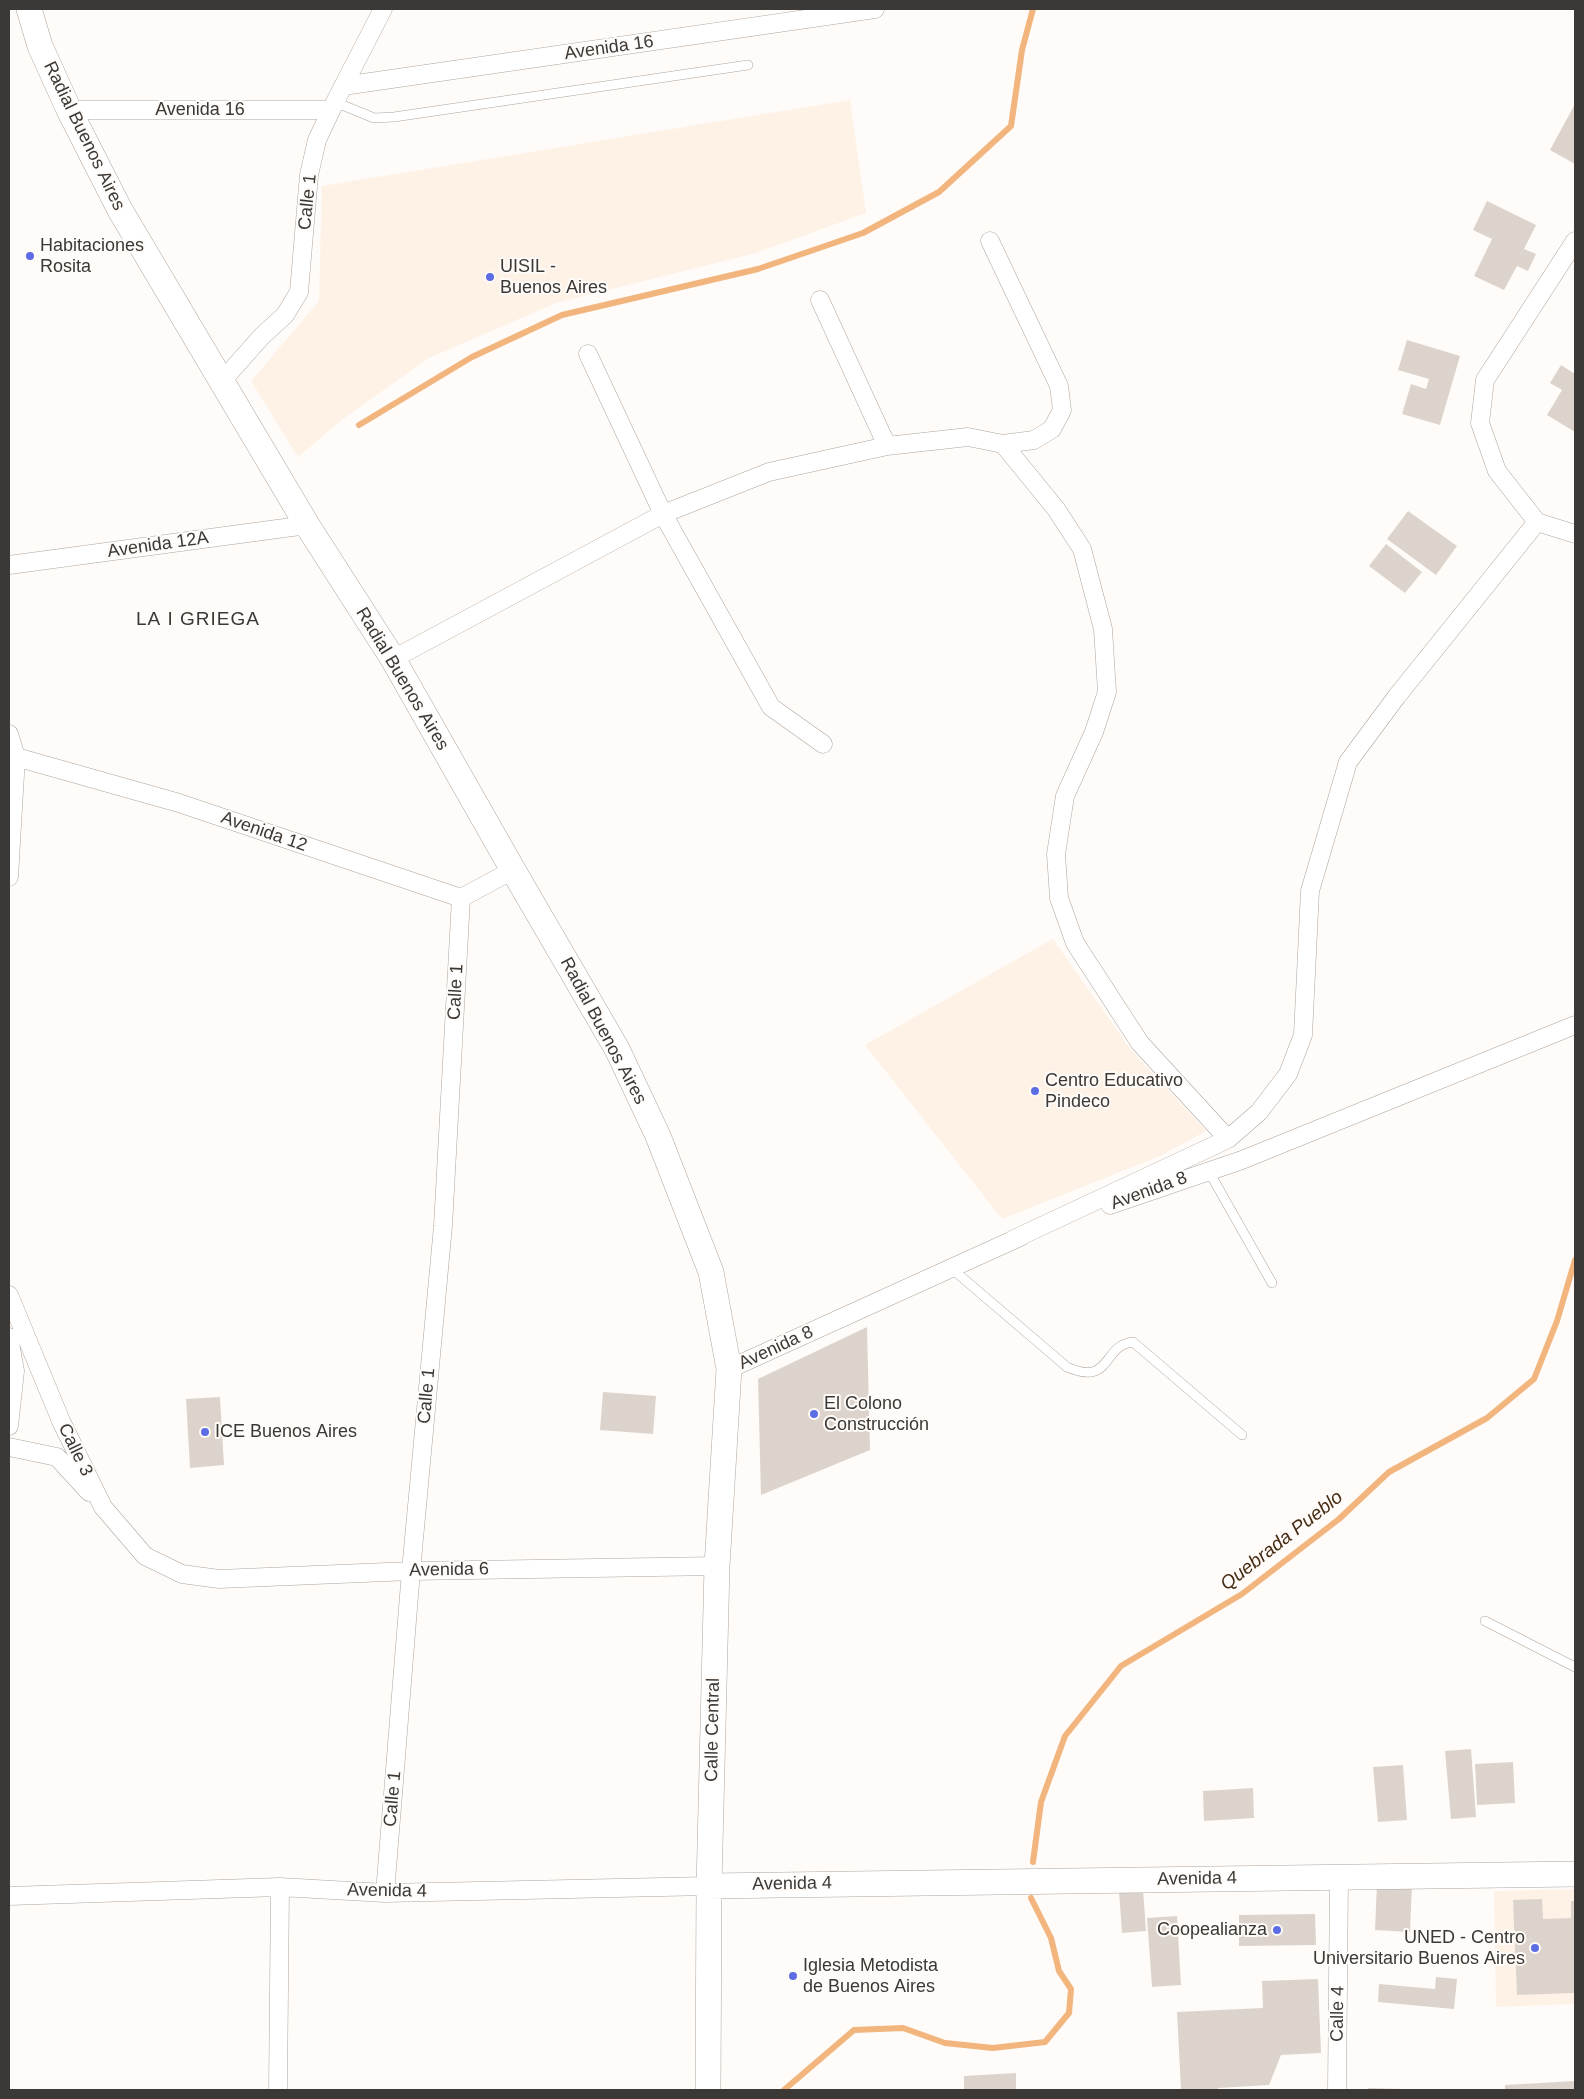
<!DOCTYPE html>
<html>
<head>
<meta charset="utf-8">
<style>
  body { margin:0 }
  #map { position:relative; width:1584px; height:2099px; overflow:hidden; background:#fefbf8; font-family:Helvetica,sans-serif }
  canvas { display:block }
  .frame { position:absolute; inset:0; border:10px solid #3b3835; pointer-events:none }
</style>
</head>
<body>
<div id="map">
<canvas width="1584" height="2099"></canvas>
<div class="frame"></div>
</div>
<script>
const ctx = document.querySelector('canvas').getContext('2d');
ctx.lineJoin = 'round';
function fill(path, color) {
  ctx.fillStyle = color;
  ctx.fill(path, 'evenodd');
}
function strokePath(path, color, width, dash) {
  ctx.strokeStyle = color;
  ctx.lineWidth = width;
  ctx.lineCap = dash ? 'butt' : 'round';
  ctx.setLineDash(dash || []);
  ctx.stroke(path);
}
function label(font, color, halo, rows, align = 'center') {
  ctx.font = font + ' Helvetica,sans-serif';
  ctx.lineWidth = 4;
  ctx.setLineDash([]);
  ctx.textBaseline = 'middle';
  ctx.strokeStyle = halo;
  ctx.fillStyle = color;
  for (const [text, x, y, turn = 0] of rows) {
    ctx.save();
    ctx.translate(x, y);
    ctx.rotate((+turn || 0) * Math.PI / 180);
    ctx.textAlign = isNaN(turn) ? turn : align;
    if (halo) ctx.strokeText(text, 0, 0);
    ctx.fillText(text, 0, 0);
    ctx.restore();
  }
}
const built = new Path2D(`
  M850 100 866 213 756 253 556 303 429 358 343 419 298 457 251 381 319 301 322 186Z
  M1053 939 1131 1050 1206 1131 1160 1156 1002 1219 865 1045Z
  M1575 1889V2004L1496 2007 1494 1891Z`);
const stream = new Path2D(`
  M359 425 472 357 562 315 758 269 863 233 939 192 1011 126 1022 50 1033 9
  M1033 1862 1041 1802 1065 1736 1121 1666 1242 1594 1339 1519 1389 1472 1487 1418 1534 1379 1557 1321 1575 1260
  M784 2090 854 2030 903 2028 945 2043 993 2048 1045 2042 1069 2013 1071 1989 1059 1971 1051 1938 1031 1898`);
const building = new Path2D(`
  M1575 104V164L1550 150Z
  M1487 201 1536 225 1524 249 1536 254 1528 271 1517 266 1504 290 1474 276 1492 239 1473 230Z
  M1407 340 1460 356 1440 425 1402 414 1411 384 1426 389 1429 379 1398 370Z
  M1561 365 1575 374V432L1547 415 1562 390 1550 383Z
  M1408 511 1457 546 1436 575 1387 539Z
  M1386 544 1422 572 1405 593 1369 566Z
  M867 1327 870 1450 761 1495 758 1379Z
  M603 1392 656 1396 653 1434 600 1430Z
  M220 1397 224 1465 190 1468 186 1399Z
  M1471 1749 1476 1817 1451 1819 1445 1751Z
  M1513 1762 1515 1803 1477 1805 1475 1764Z
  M1403 1765 1407 1820 1378 1822 1373 1767Z
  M1253 1788 1254 1818 1204 1821 1203 1791Z
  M1377 1883 1412 1884 1410 1932 1375 1930Z
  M1143 1889 1146 1931 1122 1933 1119 1891Z
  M1542 1899 1543 1919 1571 1918V1901H1575V1993L1517 1995 1513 1900Z
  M1315 1914 1316 1945 1239 1946V1915Z
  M1177 1916 1181 1985 1152 1987 1147 1918Z
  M1436 1977 1457 1979 1454 2009 1378 2002 1379 1984 1435 1989Z
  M1318 1979 1321 2053 1281 2055 1269 2085 1218 2088V2090H1181L1177 2012 1263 2008 1262 1981Z
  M1016 2073V2090H964V2076Z
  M1575 2081V2090H1505V2085Z
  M1368 2088 1403 2089V2090H1369Z`);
const lane = new Path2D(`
  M335 102 374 118 394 117 748 65
  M1208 1170 1272 1283
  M951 1268 1067 1367C1112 1387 1102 1345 1133 1342L1242 1435
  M1485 1621 1575 1667`);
const street = new Path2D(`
  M343 86 875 9
  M69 110H331
  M1575 241 1485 380 1480 423 1497 471 1537 522 1575 534
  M820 300 887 446
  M588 354 663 514 771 707 823 744
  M222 381 262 336 285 315 299 292 309 175 317 140 335 102 383 9
  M1003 444 1056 509 1082 549 1103 629 1107 692 1094 732 1065 796 1056 854 1059 898 1075 943 1140 1043 1228 1139
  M9 565 307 525
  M393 659 663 514 769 472 887 446 968 437 1003 444 1034 440 1052 429 1062 410 1059 386 990 241
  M9 734 16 757 9 877
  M9 758 16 757 179 803 461 898 513 870
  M1110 1205 1242 1160 1575 1025
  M1012 1240 1228 1139 1259 1112 1288 1074 1303 1035 1310 891 1348 762 1397 696 1537 522
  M9 1295 61 1421 103 1507 145 1556 182 1574 219 1579 411 1571 717 1566
  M9 1337 15 1371 9 1426
  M729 1369 1022 1236
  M9 1447 57 1457 89 1492
  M385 1893 411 1571 443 1226 461 898
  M9 1896 280 1887 385 1893 709 1886
  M278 2090 280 1887
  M1337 2090 1339 1877`);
const secondary = new Path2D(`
  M29 9 40 46 69 110 120 210 307 525 393 659 513 870 617 1049 658 1136 711 1272 729 1369 717 1566 709 1886 708 2090
  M709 1886 1575 1874`);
const markers = [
  [30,256,5,"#5c6de4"],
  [490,277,5,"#5c6de4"],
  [1035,1091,5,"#5c6de4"],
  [814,1414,5,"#5c6de4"],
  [205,1432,5,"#5c6de4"],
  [1277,1930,5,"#5c6de4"],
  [1535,1948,5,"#5c6de4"],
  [793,1976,5,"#5c6de4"]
];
const streetNames = [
  ["Avenida 16",609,48,-8],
  ["Avenida 16",200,110],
  ["Radial Buenos Aires",84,136,64],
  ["Calle 1",308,202,-84],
  ["Avenida 12A",158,545,-8],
  ["Radial Buenos Aires",402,679,59],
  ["Avenida 12",264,832,19],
  ["Calle 1",456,992,-87],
  ["Radial Buenos Aires",603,1031,62],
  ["Avenida 8",1149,1191,-20],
  ["Avenida 8",776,1348,-25],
  ["Calle 1",427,1396,-85],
  ["Calle 3",75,1450,64],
  ["Avenida 6",449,1570,-1],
  ["Calle Central",713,1730,-89],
  ["Calle 1",393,1799,-85],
  ["Avenida 4",1197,1879,-1],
  ["Avenida 4",792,1884,-1],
  ["Avenida 4",387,1891,1],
  ["Calle 4",1338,2014,-89]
];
const poiNames = [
  ["Habitaciones",40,246],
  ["Rosita",40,267],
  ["UISIL -",500,267],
  ["Buenos Aires",500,288],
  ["Centro Educativo",1045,1081],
  ["Pindeco",1045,1102],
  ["El Colono",824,1404],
  ["Construcción",824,1425],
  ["ICE Buenos Aires",215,1432],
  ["Coopealianza",1267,1930,"right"],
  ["UNED - Centro",1525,1938,"right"],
  ["Universitario Buenos Aires",1525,1959,"right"],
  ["Iglesia Metodista",803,1966],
  ["de Buenos Aires",803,1987]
];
const neighbourhoodNames = [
  ["LA I GRIEGA",198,620]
];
const waterNames = [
  ["Quebrada Pueblo",1282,1541,-38]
];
fill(built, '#fef2e7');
strokePath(stream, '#f2b57d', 6);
fill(building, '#dcd4cc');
strokePath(lane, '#ada59e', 10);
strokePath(street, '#ada59e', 19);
strokePath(secondary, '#ada59e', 26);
strokePath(lane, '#fff', 9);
strokePath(street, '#fff', 18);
strokePath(secondary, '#fff', 25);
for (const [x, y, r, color] of markers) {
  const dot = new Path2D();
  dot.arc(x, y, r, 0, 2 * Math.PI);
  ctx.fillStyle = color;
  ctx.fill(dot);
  strokePath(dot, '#fefbf8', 2);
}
label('18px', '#3b3835', '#fefbf8', streetNames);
label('18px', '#3b3835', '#fefbf8', poiNames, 'left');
ctx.letterSpacing = '1px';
label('19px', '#3b3835', '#fefbf8', neighbourhoodNames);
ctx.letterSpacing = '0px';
label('italic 19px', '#452c13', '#fefbf8', waterNames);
</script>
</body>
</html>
